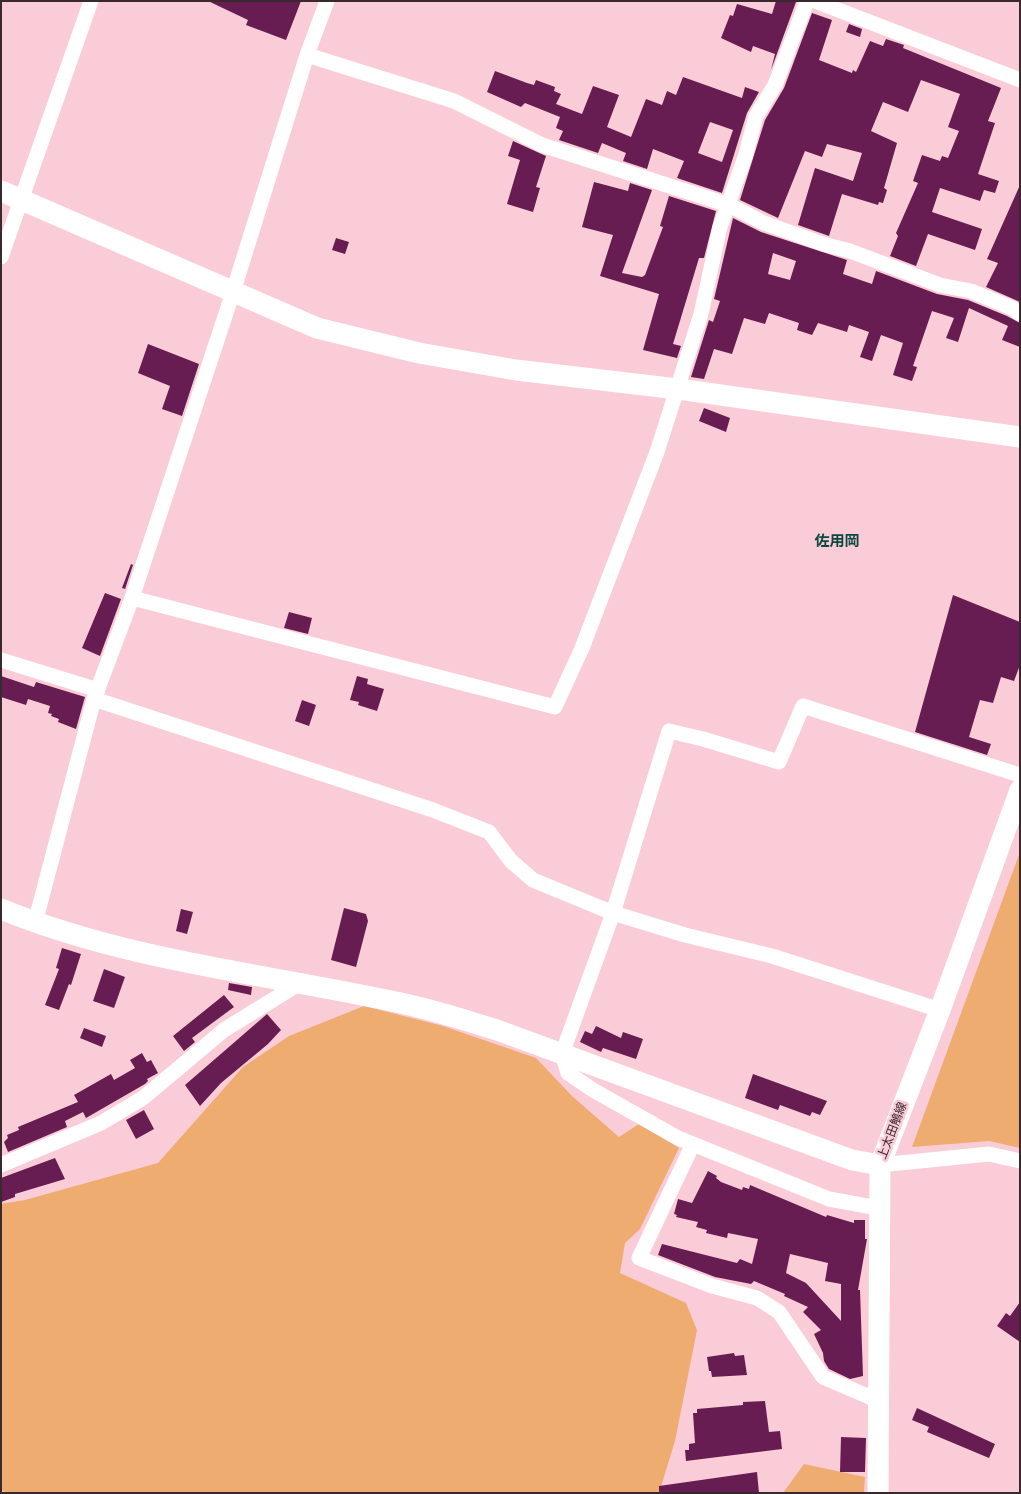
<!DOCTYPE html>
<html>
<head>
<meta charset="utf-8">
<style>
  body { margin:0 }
  #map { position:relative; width:1021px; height:1494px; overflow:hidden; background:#f9ccd7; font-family:Poppins,sans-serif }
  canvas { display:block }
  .frame { position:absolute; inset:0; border:2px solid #39282c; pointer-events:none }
</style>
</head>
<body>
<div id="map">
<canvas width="1021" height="1494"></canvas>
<div class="frame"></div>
</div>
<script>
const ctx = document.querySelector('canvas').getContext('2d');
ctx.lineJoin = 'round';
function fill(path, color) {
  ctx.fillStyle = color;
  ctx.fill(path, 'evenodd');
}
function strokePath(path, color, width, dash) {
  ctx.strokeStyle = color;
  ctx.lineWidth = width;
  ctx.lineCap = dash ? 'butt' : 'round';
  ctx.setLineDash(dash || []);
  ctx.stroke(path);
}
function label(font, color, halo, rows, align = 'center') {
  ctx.font = font + ' Poppins,"Noto Sans JP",sans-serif';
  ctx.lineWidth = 5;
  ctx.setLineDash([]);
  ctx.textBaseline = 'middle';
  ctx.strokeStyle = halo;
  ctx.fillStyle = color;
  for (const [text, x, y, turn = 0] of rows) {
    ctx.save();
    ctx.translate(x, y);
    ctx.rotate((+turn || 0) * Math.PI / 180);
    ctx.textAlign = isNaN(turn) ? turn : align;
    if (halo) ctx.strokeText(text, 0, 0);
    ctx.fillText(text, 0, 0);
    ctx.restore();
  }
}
const green = new Path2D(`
  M1020 852V1148L989 1141 912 1147Z
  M364 1006 443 1026 536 1058 572 1096 619 1137 639 1124 679 1148 640 1229 625 1243 620 1273 686 1303 697 1330 675 1441 659 1493H6L1 1490V1204L25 1200 158 1163 243 1067 289 1036Z
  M804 1464 865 1477 864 1493H783Z`);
const building = new Path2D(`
  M208 1H301L286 40 246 25 248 20Z
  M776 1 796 2 771 70 775 54 753 46 751 52 721 38 730 15 733 16 737 4 772 14Z
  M812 13 832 20 819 60 852 73 853 70 856 72 870 41 883 46 886 39 904 45 903 48 1001 88 988 121 995 123 978 174 999 181 995 193 984 190 980 201 940 188 932 212 982 229 975 250 928 234 916 266 890 256 898 236 896 233 918 183 913 181 922 155 940 161 942 156 948 158 959 131 948 127 960 94 921 80 908 112 883 102 871 131 897 143 884 188 887 190 883 203 879 202 878 205 842 194 829 236 798 225 815 168 853 181 862 153 827 144 822 157 805 151 778 218 740 200 765 120 784 88Z
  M849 24 862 29 860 37 846 32Z
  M495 71 527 83 534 85 536 80 555 87 554 91 561 94 556 104 582 114 593 86 619 95 607 127 631 137 646 99 662 105 667 91 676 95 683 77 742 98 745 87 759 92 747 113 722 193 677 178 684 161 653 149 647 169 623 161 626 153 602 143 598 153 559 140 563 131 556 128 560 117 525 103 521 107 487 92ZM710 122 733 130 722 162 698 153Z
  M513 141 546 156 536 187 540 188 533 212 507 204 520 160 508 156Z
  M594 182 628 191 630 183 652 190 622 273 642 277 645 275 663 227 660 226 669 196 716 211 704 258H699L673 344 681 346 677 358 643 350 659 294 600 276 613 235 582 227Z
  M1020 185V302L986 287 998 263 987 259Z
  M733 218 761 232 847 260 843 274 872 284 876 271 937 294 968 300 1007 316 1020 323V347L1002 340 1008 326 969 308 958 342 946 338 954 318 932 311 913 366 917 367 912 381 893 375 903 343 881 335 872 361 860 357 869 332 849 325 847 332 818 323 812 335 797 330 799 323 769 313 765 324 744 318 732 354 714 349 704 379 691 377 709 320 713 322 720 301 714 299ZM773 253 796 261 790 280 768 274Z
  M336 238 349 242 345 254 332 250Z
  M148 344 199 364 182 416 162 409 170 386 138 373Z
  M704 408 730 418 726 432 699 421Z
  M131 564 133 565 125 589 122 588Z
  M105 593 121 599 100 656 82 648Z
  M953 595 1020 622V665L1014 681 1001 677 993 703 980 700 969 737 991 744 987 755 915 732Z
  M289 612 312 618 308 634 284 628Z
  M1 676 34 687 36 682 85 697 76 729 58 722 59 719 51 716 52 714 48 713 50 706 28 699 26 705 1 697Z
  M357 676 368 679 367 684 384 689 377 711 358 705 359 702 350 700Z
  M302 700 316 705 309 726 295 721Z
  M344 908 366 914 368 921 356 967 331 960Z
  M181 909 193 912 187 934 176 931Z
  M62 948 81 954 71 985 69 984 59 1010 45 1005 59 969 56 968Z
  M104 969 125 977 114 1008 93 1001Z
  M229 983 252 987 251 995 228 990Z
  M224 995 234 1007 192 1038 195 1042 184 1051 173 1036Z
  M267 1014 281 1030 268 1044 221 1083 200 1106 185 1085Z
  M596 1026 621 1038 623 1032 643 1039 636 1059 603 1048 601 1052 580 1042 585 1031 592 1034Z
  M84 1028 106 1036 102 1047 80 1038Z
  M142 1053 147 1062 151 1060 158 1073 147 1079 148 1081 145 1084 86 1118 83 1112 65 1121 67 1127 8 1152 4 1142 8 1138 7 1135 19 1130 18 1127 78 1102 74 1095 111 1074 114 1080 135 1068 130 1060Z
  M753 1074 827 1101 820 1115 812 1112 810 1116 780 1105 778 1110 745 1098Z
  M144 1110 154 1129 136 1139 126 1120Z
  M55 1158 65 1179 15 1194V1197L1 1202V1178Z
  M708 1171 717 1176 716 1178 721 1182 742 1190 743 1187 749 1189 750 1185 826 1217 827 1215 854 1223V1220H865V1239H867L858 1290H860L863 1376 850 1379 829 1369 824 1361 823 1353 814 1334 821 1330 803 1312 808 1307 784 1296 785 1294 754 1281 751 1284 715 1277 658 1255 662 1244 737 1263 740 1259 752 1264 758 1239 728 1233 727 1238 706 1233 707 1230 696 1227 698 1222 676 1217 677 1215 674 1214 678 1199 692 1203ZM790 1254 828 1263 825 1281 841 1284V1321L806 1283 786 1273Z
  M1020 1302V1342L997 1326 1006 1313 1010 1316Z
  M734 1353 735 1356 744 1355 747 1375 712 1377 711 1371H709L707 1357Z
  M765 1401 769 1432 780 1431 782 1449 686 1461 685 1450H689V1444L695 1443 693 1413H697V1409L743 1405V1402Z
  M917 1408 995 1444 989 1458 927 1432 929 1427 912 1420Z
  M841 1437 866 1438 865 1472H840Z
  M757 1472 759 1493H659V1486Z`);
const street = new Path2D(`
  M815 1 1020 80
  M307 55 454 101 542 145 729 205 764 223 823 244 850 251 940 285 971 291 1012 308 1020 314
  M1 257 91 1
  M132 598 555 707 582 648 657 452 701 314 720 227 745 157 756 116 775 85 807 1
  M1 660 98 690
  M94 699 433 810 489 832 511 861 533 880 613 913 685 935 772 956 940 1010
  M35 923 94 699 132 598 233 292 307 55 327 1
  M693 1144 639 1258 712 1286 757 1298 779 1312 823 1377 879 1401
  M1 1165 101 1123 143 1098 224 1030 300 983
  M880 1165 989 1154 1020 1161
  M878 1208 829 1199 678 1138 593 1090 568 1073 562 1054 613 913 669 731 703 739 779 762 803 706 1020 775`);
const secondary = new Path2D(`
  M1 191 317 328 419 353 516 370 678 389 1020 437
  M1 909C126 960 260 973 391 1001 427 1008 462 1019 497 1030L852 1160 880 1165
  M878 1493 880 1165 940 1010 1020 790`);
const streetNames = [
  ["上太田鵤線",893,1131,-69]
];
const quarterNames = [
  ["佐用岡",837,542]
];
fill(green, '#efac70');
fill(building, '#681d52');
strokePath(street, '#fff', 15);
strokePath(secondary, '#fff', 21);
label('12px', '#39282c', '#f9ccd7', streetNames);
label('bold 15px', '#0b4840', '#f9ccd7', quarterNames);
</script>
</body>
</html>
